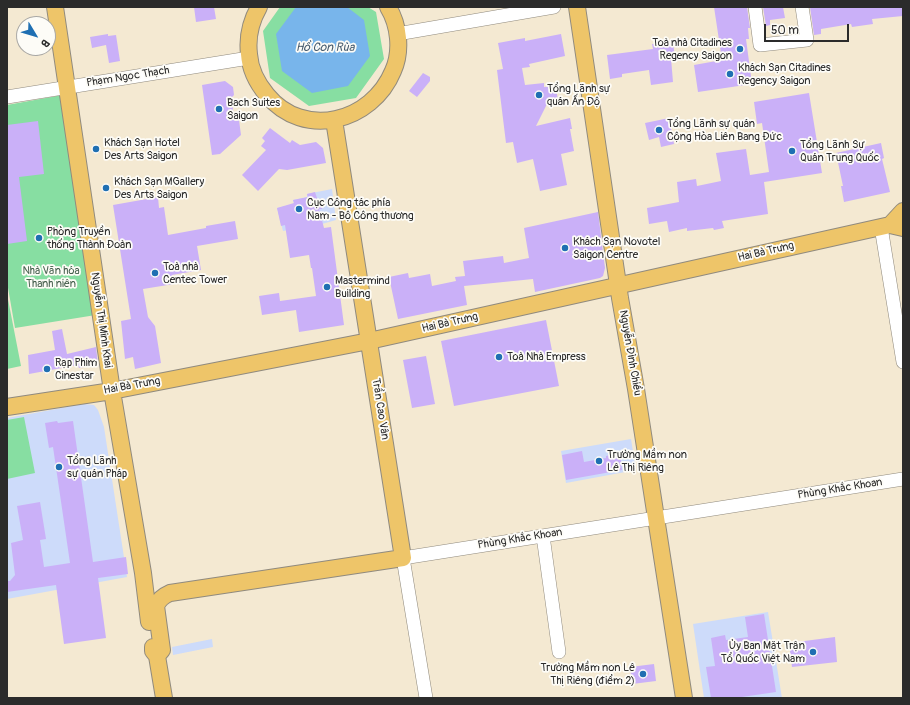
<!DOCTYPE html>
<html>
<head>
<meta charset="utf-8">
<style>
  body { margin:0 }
  #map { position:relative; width:910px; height:705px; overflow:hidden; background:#f4e9d2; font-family:Pangolin,sans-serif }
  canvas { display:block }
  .frame { position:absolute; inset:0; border:8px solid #2b2b2b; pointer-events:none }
  .north { position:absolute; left:16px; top:16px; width:40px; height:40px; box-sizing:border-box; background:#fdfcf7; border:1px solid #a9a8a5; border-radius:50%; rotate:128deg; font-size:11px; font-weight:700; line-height:16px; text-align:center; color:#2b2b2b }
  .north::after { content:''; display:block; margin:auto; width:14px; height:18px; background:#1f6fb2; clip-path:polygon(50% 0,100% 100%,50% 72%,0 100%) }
  .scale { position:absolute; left:764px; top:24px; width:85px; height:18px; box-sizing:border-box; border:2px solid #2b2b2b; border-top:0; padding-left:5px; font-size:12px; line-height:14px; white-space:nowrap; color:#2b2b2b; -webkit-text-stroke:3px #fdfcf7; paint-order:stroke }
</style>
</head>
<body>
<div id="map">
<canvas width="910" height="705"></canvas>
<div class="frame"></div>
<div class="north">B</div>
<div class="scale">50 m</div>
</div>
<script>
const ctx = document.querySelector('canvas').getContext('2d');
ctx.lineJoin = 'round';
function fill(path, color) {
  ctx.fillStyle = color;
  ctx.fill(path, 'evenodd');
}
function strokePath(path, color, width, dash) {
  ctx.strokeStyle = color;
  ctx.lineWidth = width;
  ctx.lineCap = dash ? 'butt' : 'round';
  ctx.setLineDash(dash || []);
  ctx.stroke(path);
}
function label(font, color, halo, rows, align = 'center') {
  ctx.font = font + ' Pangolin,sans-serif';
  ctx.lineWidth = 3.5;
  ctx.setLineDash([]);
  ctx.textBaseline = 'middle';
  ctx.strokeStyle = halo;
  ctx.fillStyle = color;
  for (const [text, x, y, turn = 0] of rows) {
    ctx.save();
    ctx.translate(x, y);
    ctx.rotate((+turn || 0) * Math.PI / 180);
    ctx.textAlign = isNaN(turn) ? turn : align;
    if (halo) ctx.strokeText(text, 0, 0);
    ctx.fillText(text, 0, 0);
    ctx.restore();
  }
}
const built = new Path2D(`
  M332 189 336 220 322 224 283 231 277 208 294 204 293 200 307 197V194Z
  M84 404 94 405 98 410 104 427 127 577 7 599V418Z
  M631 439 636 470 566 483 561 451Z
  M768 612 782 698H704L693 624Z
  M212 639 213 647 173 655 172 647Z`);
const green = new Path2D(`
  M280 7H368L376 12 384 59 356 98 309 106 270 78 263 31Z
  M68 94 102 314 15 328 7 282V105Z
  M7 294 21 366 7 369Z
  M24 417 35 473 7 479V420Z`);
const water = new Path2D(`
  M296 7H347L364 20 370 56 348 86 312 93 282 71 276 34Z`);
const building = new Path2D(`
  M194 7H214L216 19 196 22Z
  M714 7H747L750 28H748L749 39H746L752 84 698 92 694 65 722 60Z
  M763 7H783L785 18 770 20V25L766 26Z
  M810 7H903V16L872 19 873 24 852 27 851 24 821 29V34L814 35Z
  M108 34V36L116 35 120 61 109 63 106 45 92 48 90 37Z
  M561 34 565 56 529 64 530 67 522 68 525 85 544 83V87L556 86 558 102 547 104 536 126 570 118 572 129H570L574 151 561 154 567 185 540 191 533 159 517 163 513 142 506 143 497 70 503 69 498 43 525 38V41Z
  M673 42 675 58H671L673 82 651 85 649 70 622 74V77L610 79 607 55 653 49 652 44Z
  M423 73 430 77V81L417 97 409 91Z
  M225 81 233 87 234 95 231 98 235 121 239 120 241 135 220 154 212 155 202 85Z
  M809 93 822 173 764 182 768 214 722 221 724 228 714 230 713 228 687 231V228L669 232 667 221 649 224 647 208 679 202 677 182 696 179 697 186 721 181 716 153 746 149 750 175 769 172 762 123 757 124 754 102Z
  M669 118 674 144 661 147 659 137 649 140 645 123Z
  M38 121 44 174 19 177 27 241 7 244V125Z
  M270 128 290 143 292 140 300 145 316 142 323 148 326 163 287 170 279 169 258 191 242 175 266 150 261 146 265 141 262 138Z
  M881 143 884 158 882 159 890 192 844 202 841 186H843L836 153Z
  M315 192 318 201 320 200 322 209H319L324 228 331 227 344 325 299 332 296 310 262 315 259 296 279 293 280 301 316 296 312 268H311L309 255 290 258 285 225 281 226 277 208 294 203 293 200 308 197 307 194Z
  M158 197 159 208 164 207 168 235 206 228V226L235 221 238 239 197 246 201 270 172 275 174 284 143 289 148 317 155 326 161 363 135 369 133 357 125 359 121 321 131 319 113 205Z
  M598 212 605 268 603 276 600 278 535 292 533 279 464 286 467 305 398 319 389 277 408 273 409 278 430 274 432 286 456 281 455 277 465 276 463 261 503 256 504 263 529 258 524 228Z
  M546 320 559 386 454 406 441 341Z
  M62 329 67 354 96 347 98 364 79 368 78 365 29 374 28 355 55 350 52 331Z
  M426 356 435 404 412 408 403 360Z
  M57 421 58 423 73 421 93 562 126 557 128 574 98 578 106 638 64 644 56 585 7 592V581H10L15 575 11 543 23 540 17 506 40 502 46 539 40 540 44 567 70 563 53 447 49 448 45 423Z
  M582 451 584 462 606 458V456L620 453 622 470 566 480 562 455Z
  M764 614 776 692 735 698H711L706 667 715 666 711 638 725 635 726 640 748 637 745 617Z
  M835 637 837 662 792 667 789 643Z
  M654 664 656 681 632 684 630 667Z`);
const minor = new Path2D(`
  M755 7 760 45 807 40 802 7
  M397 34 554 7
  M7 97 249 58
  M881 227 903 362
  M543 536 559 652
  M426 698 403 558 903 479`);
const major = new Path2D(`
  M55 7 112 391 143 573 149 622
  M259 7C251 21 247 37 249 54 250 69 257 83 267 95 304 140 372 122 393 71 402 51 399 25 388 7
  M577 7 620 298 636 389 684 698
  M890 225 903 211
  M7 407 112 391 369 341 890 225 903 228
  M153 647V651L157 656 164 698
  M157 656 162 650 156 606C159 599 163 596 170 593L403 558 334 120`);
const markers = [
  [740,49,4,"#1f6fb2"],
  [730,74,4,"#1f6fb2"],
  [539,95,4,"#1f6fb2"],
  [219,109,4,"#1f6fb2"],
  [659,130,4,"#1f6fb2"],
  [96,149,4,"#1f6fb2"],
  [792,151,4,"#1f6fb2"],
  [106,188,4,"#1f6fb2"],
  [299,209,4,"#1f6fb2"],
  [39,238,4,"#1f6fb2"],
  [565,248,4,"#1f6fb2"],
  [155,273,4,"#1f6fb2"],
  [327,287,4,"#1f6fb2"],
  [499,357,4,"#1f6fb2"],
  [47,369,4,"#1f6fb2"],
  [599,461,4,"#1f6fb2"],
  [59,467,4,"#1f6fb2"],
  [813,652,4,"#1f6fb2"],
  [643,674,4,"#1f6fb2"]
];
const poiNames = [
  ["Toà nhà Citadines",732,43,"right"],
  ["Regency Saigon",732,56,"right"],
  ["Khách Sạn Citadines",738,68],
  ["Regency Saigon",738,81],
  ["Tổng Lãnh sự",547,89],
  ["quán Ấn Độ",547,102],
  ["Bach Suites",227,103],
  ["Saigon",227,116],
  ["Tổng Lãnh sự quán",667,124],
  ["Cộng Hòa Liên Bang Ðức",667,137],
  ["Khách Sạn Hotel",104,143],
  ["Des Arts Saigon",104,156],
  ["Tổng Lãnh Sự",800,145],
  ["Quán Trung Quốc",800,158],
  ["Khách Sạn MGallery",114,182],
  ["Des Arts Saigon",114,195],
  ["Cục Công tác phía",307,203],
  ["Nam - Bộ Công thương",307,216],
  ["Phòng Truyền",47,232],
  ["thống Thành Đoàn",47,245],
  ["Khách Sạn Novotel",573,242],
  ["Saigon Centre",573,255],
  ["Toà nhà",163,267],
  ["Centec Tower",163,280],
  ["Mastermind",335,281],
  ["Building",335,294],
  ["Toà Nhà Empress",507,357],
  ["Rạp Phim",55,363],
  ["Cinestar",55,376],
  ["Trường Mầm non",607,455],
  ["Lê Thị Riêng",607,468],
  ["Tổng Lãnh",67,461],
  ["sự quán Pháp",67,474],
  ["Ủy Ban Mặt Trận",805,646,"right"],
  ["Tổ Quốc Việt Nam",805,659,"right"],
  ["Trường Mầm non Lê",635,668,"right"],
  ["Thị Riêng (điểm 2)",635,681,"right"]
];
const streetNames = [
  ["Phạm Ngọc Thạch",128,77,-9],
  ["Hai Bà Trưng",766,252,-13],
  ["Nguyễn Thị Minh Khai",101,320,82],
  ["Hai Bà Trưng",450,323,-13],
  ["Nguyễn Đình Chiểu",630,353,80],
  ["Hai Bà Trưng",132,386,-10],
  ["Trần Cao Vân",380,409,81],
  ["Phùng Khắc Khoan",840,489,-9],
  ["Phùng Khắc Khoan",520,539,-9]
];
const parkNames = [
  ["Nhà Văn hóa",51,271],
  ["Thanh niên",51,284]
];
const waterNames = [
  ["Hồ Con Rùa",325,48]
];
fill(built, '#cddbfa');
fill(green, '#87dea2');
fill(water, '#78b5eb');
fill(building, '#cab0f8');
strokePath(minor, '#908a7e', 14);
strokePath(major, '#908a7e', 18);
strokePath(minor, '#fff', 13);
strokePath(major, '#eec569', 16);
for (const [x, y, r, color] of markers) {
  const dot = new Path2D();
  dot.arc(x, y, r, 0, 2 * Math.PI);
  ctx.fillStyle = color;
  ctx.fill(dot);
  strokePath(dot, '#fdfcf7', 1.5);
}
label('11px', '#2b2b2b', '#fdfcf7', poiNames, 'left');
label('11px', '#2b2b2b', '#fdfcf7', streetNames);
label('11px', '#47614f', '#fdfcf7', parkNames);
label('italic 12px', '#465b6e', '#fdfcf7', waterNames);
</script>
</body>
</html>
